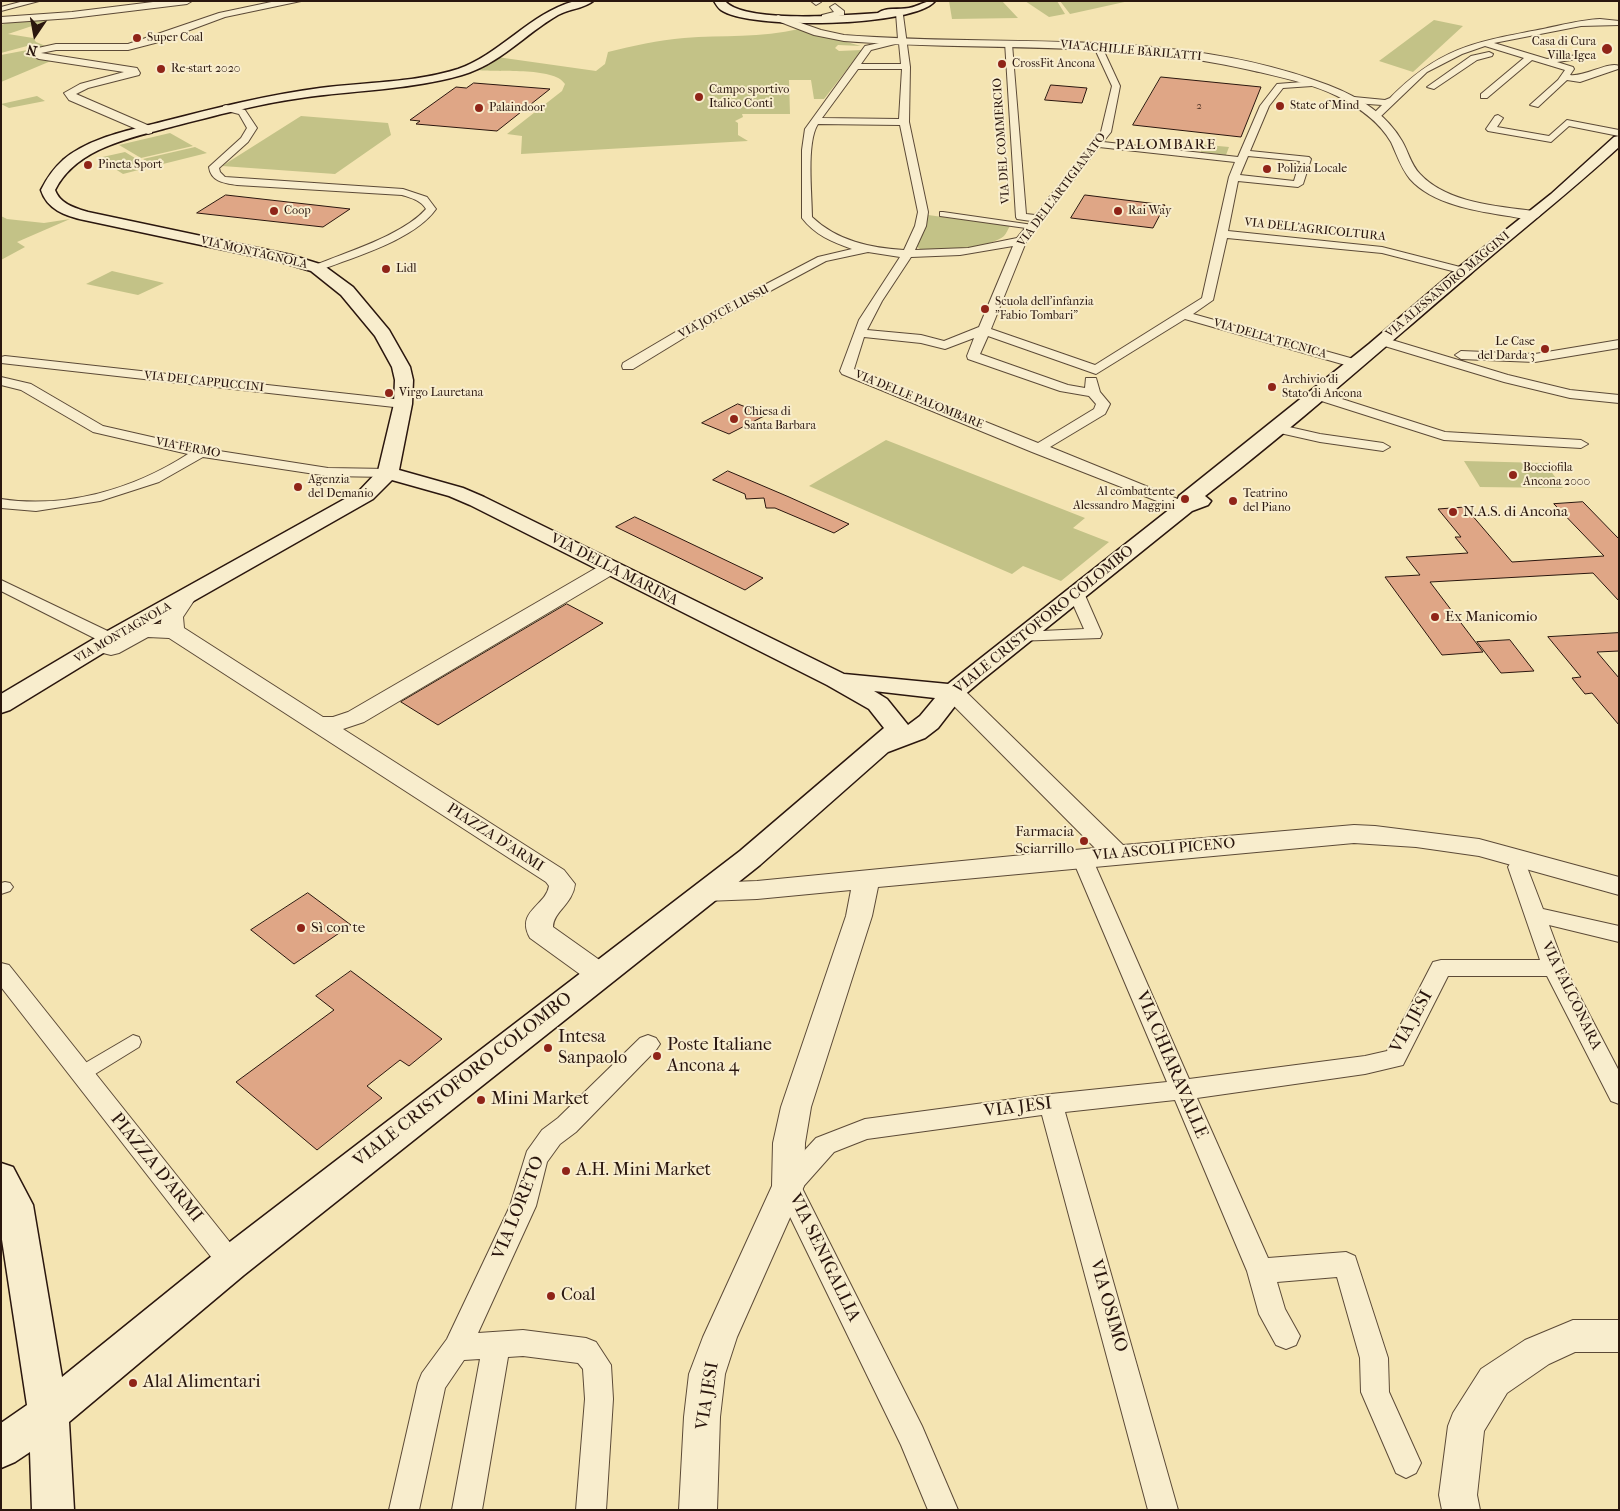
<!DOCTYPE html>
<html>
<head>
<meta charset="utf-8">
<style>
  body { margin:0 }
  #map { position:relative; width:1620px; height:1511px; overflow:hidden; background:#f4e4b2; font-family:"IM FELL French Canon",serif }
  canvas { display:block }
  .frame { position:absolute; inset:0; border:2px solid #2a160e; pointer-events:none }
  .north { position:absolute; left:10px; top:10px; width:50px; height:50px; -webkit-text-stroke:4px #f8edcd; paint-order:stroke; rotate:192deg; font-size:14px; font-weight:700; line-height:20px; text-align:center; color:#2a160e }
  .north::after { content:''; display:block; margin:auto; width:18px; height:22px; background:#2a160e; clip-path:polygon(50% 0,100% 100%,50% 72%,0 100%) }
</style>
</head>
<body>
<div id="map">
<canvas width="1620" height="1511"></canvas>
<div class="frame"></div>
<div class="north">N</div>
</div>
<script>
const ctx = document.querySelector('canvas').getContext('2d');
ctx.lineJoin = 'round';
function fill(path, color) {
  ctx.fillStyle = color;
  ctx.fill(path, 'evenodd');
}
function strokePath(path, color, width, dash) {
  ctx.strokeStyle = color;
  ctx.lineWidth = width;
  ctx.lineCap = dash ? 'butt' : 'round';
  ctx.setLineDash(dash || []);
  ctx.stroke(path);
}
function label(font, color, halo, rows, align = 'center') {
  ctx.font = font + ' "IM FELL French Canon",serif';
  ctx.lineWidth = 4;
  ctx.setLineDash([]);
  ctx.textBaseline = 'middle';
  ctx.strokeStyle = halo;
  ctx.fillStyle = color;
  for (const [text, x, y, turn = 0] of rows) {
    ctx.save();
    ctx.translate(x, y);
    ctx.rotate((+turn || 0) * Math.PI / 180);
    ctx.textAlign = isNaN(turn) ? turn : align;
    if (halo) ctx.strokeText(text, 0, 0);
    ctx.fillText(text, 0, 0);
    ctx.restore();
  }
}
const green = new Path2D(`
  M949 1H1002L1018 18 952 19Z
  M1025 1H1057L1065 14 1049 17Z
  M1060 1H1129L1070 14Z
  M56 18 8 34 33 38 36 42 48 47 30 52 58 58 1 82V55L38 48 27 46 1 53V25L14 21Z
  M1434 20 1463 26 1413 72 1379 61Z
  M799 29 861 46 838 45 835 48 839 51 862 50 824 99H814L811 80H789L790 114H742L743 117 735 121 738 123V135L748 141 521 154 522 136 507 134 562 91 565 84C554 66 495 73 476 70L497 57 596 71 605 64 608 52C633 46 658 40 684 38 722 35 762 38 799 29Z
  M37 96 45 101 9 108 1 104Z
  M301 116 388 123 391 135 335 174 222 166Z
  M170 133 193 146 141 158 119 145Z
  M1197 144 1229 147 1226 155 1201 152 1202 148H1196Z
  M195 147 207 153 155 166 143 159Z
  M125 152 150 167 123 174 98 158Z
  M928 215 1010 226C1008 229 1006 234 1004 236 990 248 938 252 920 249L916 246Z
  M1 216 7 219 44 223 70 219 17 242 25 247 1 260Z
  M112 271 164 283 138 295 86 284Z
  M886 440 1085 518 1073 528 1109 542 1061 581 1023 566 1012 574 809 486Z
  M1464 461 1545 463 1563 488 1480 487Z`);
const building = new Path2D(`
  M1161 77 1261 87 1241 137 1133 125Z
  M474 83 550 89 497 131 416 124 420 121 410 120 456 87 466 88Z
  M1051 85 1087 88 1082 103 1045 100Z
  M226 195 350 209 323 227 197 213Z
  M1085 195 1165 205 1153 228 1071 218Z
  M738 404 766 415 729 434 702 423Z
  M728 471 789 497 849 524 834 533 775 508H766L764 498 746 499 745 494 713 480Z
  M1583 502 1619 539V601L1593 573 1430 582 1483 652 1442 655 1385 577 1420 575 1406 557 1468 553 1455 537H1461L1438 509 1465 507 1512 562 1604 556 1554 504Z
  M635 517 763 578 745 590 616 527Z
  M567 604 603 623 438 725 401 702Z
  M1619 633V651L1597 652 1619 678V725L1592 693 1585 694 1572 678 1581 677 1548 637Z
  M1510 640 1534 671 1501 673 1477 642Z
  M308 893 351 925 294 964 251 930Z
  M351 971 442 1039 409 1066 400 1060 367 1086 382 1098 317 1150 236 1082 334 1010 316 996Z`);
const pedestrian = new Path2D(`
  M943 212 1033 225 1037 227 1033 229 940 216V212Z
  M5 882 10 883 13 887 10 891 1 894V883Z
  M133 1035 139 1037 141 1042 139 1047 87 1079 81 1081 75 1079 72 1074 75 1069Z`);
const minor = new Path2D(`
  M24 1H39L1 11V7Z
  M896 13 903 15 910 67 909 122 928 212 926 226 915 250 968 248 1017 238 1031 221 1017 219 1016 217 1005 42 1012 44 1026 214 1035 215 1101 132 1112 86 1094 47 1098 45 1102 47 1120 86 1111 132 1103 142 1238 157 1260 106 1277 84 1315 81V85L1312 86 1283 88 1269 106 1250 151 1309 157 1311 159 1303 184 1298 187 1238 181 1228 231 1382 247 1468 269 1470 271 1464 274 1382 253 1227 238 1213 300 1193 314 1361 361 1362 364 1356 368 1185 319 1096 374 988 336 980 354 1068 385 1085 388 1086 378H1096L1100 392 1110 404 1105 414 1050 447 1190 504 1193 507 1190 510 1185 512 1032 452 842 374 840 371 859 320 900 257 868 252 826 261 692 333 633 369H623L622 366 623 363 684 327 818 257 852 249C832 242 815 235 802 218V150L805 129 865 46 898 39ZM899 43 901 64H861L871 50ZM858 69H902L899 119 822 118ZM818 124 900 125 918 212 915 226 904 250C871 248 837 241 812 217 812 194 806 142 818 124ZM1099 147 1235 162 1229 177 1202 298 1095 365 991 329 1026 242ZM1248 156 1300 161 1294 181 1240 175ZM1013 246 979 327 944 341 921 335 867 330 882 301 911 257 960 255ZM864 337 921 343 945 349 974 338 967 356 968 359 1060 391 1089 396 1096 404 1094 409 1038 443 854 369Z
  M1600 19 1619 21V25L1581 26 1494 43 1547 59 1586 54V58L1557 62 1573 67 1574 69 1570 75C1585 77 1609 61 1619 66L1618 69 1580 82 1567 80 1538 107 1530 105 1558 80 1565 70 1532 60 1487 98H1481V94L1524 58 1485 46 1462 54 1427 72 1379 118 1371 116 1382 105 1354 103 1350 100 1354 97 1385 100 1390 98C1440 47 1475 42 1543 29 1562 25 1580 20 1600 19Z
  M1489 52 1493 54 1492 56 1477 60 1434 89 1427 87 1471 56Z
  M226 105 245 110 257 128 248 142 219 168 220 172 225 177 403 189 427 197 436 209C414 240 356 256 321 270H313V266C346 252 402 236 426 209 421 200 411 198 402 195L237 185C225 183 211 182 209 167L241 138 247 128 239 114 223 110V106Z
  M1498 115 1503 118 1497 127 1549 136 1567 120 1619 130V136L1569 126 1551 142 1488 131 1486 129 1495 116Z
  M1382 337 1508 375 1570 390 1619 395V403L1570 398 1504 382 1378 344 1376 341 1378 338Z
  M1619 340V348L1535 362 1461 359 1455 355 1461 351 1535 354Z
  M5 356 403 400 410 404 403 408 1 363V357Z
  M1 377 31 384 103 426 200 448 328 468 388 469 395 473 388 477 328 476 203 457 159 482 100 501 36 511 1 508V499C66 509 134 489 188 454L93 432 21 390 1 385Z
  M1317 391 1445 432 1581 440 1588 444 1581 448 1444 440 1312 398 1310 395 1312 392Z
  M1276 424 1320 434 1383 443 1390 447 1383 451 1320 442 1271 431 1269 428Z
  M1 580 116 635 119 639 116 643H104L1 591Z
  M1076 588 1084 593 1102 634 1100 638 1015 641 1013 637 1015 633 1021 632 1084 629 1068 593Z
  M1082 851 1089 853 1092 858 1189 1079 1365 1056 1387 1051 1433 962 1441 960H1540L1508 867 1511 862 1518 860 1525 862 1543 909 1619 926V942L1549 925 1565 968 1619 1071V1104L1611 1101 1547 976H1448L1403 1065 1365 1074 1197 1098 1268 1258 1346 1252 1355 1256 1388 1358 1389 1392 1421 1463 1416 1473 1406 1478 1396 1473 1361 1392 1360 1358 1337 1277 1277 1282 1285 1309 1300 1336 1296 1345 1286 1349 1276 1345 1259 1314 1247 1271 1175 1100 1065 1112 1178 1510H1148L1042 1115 867 1139 834 1152 802 1188 922 1426 958 1510H928L901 1445 775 1186 779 1178 816 1138 865 1119 1051 1094 1167 1082 1072 858 1075 853Z
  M1 963 9 965 240 1255 244 1263 240 1271 231 1275 222 1271 1 987Z
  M648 1035 656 1038 660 1044 656 1050 576 1132 560 1144 547 1162 536 1206 478 1333 523 1330 586 1338 596 1342 611 1365 613 1399 606 1510H576L585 1399 583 1369 578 1363 523 1356 508 1357 482 1510H452L480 1359 464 1360 445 1388 419 1510H389L418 1383 422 1373 447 1339 510 1206 527 1151 542 1130 558 1118 640 1038Z`);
const tertiary = new Path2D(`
  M161 1H192L187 4 72 18 1 23V17L72 12Z
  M276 1H301L225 17 155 43 128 50H56L41 53 137 68 140 73 139 75 88 88 76 94 152 127V133L148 134 69 100 64 93 80 84 124 72 39 59 28 54 29 50 56 44H128L219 13Z
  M811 1H821V2L816 5Z
  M835 4 844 11V15L822 19V15L834 12 830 7Z
  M778 15 821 30 844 35C1005 48 1174 26 1328 85 1357 96 1386 113 1402 141 1408 151 1411 165 1420 174 1447 203 1497 206 1533 211L1540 215C1534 223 1516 217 1508 216 1476 211 1432 204 1410 179 1401 168 1397 155 1391 142 1379 121 1358 107 1337 96 1310 83 1280 77 1250 70 1117 39 980 52 844 41L814 35 775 20 773 18Z
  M610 562 617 564 620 568 617 572 364 722 343 729 564 870 575 884C573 904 553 912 553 927L608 966 612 973 608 980 598 984 588 980 530 938C515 911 546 906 549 886L546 882 169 638 148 637 119 653 111 655 103 653 100 648C112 631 142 623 161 624 161 607 178 587 194 592L197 596 183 617 184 628 323 717H333L348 712 603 564Z
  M953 685 961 687 1123 845 1354 825 1375 826 1479 839 1619 877V895L1479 856 1416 847 1354 843 878 887 872 916 811 1107 805 1143 804 1186 737 1337 725 1374 720 1417 717 1510H679L684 1417 689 1374 703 1337 772 1186 773 1143 781 1107 846 916 851 890 757 899 706 901 697 899 693 892 697 885 706 883 757 881 1095 848 945 697 942 692 945 687Z
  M1573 1320H1619V1352H1575L1549 1364 1507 1393 1484 1431 1477 1495 1480 1510H1442L1439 1495 1448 1426 1453 1413 1481 1369 1525 1340Z`);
const secondary = new Path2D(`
  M575 1H593C585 8 569 9 558 15 525 34 500 64 462 75 410 90 355 90 301 98 257 104 214 116 171 127 130 138 76 148 55 190 60 204 75 208 88 212L291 255 323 265 353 287 389 330 410 367 413 380 412 404 399 470 463 488 484 497 844 674 948 684 1175 505 1179 496 1369 344 1458 268 1551 194 1614 137 1619 136V147C1570 192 1519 232 1469 275 1382 349 1296 426 1205 496L1211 501 1208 505 1192 511 982 680 962 697 938 728 925 738 888 752 760 865 244 1275 69 1422 74 1510H32L30 1452 15 1462 1 1468V1423L27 1405 1 1233V1163L13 1167 33 1205 62 1377 218 1251 740 851 884 728 869 709 827 685 470 505 449 496 392 480 373 499 118 644 10 710 1 713V694L102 634 359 491 378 471 394 404 395 380 392 367 375 336 341 295 311 271 281 262 84 220C65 216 47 209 41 190 47 178 53 169 63 160 90 137 131 130 165 121 216 108 267 95 320 88 365 82 414 83 458 69 501 54 530 13 575 1ZM874 691 935 698 920 716 908 725 887 699Z
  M714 1H725C744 24 848 15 878 13 885 7 899 10 909 8 920 6 923 1 935 1 914 27 749 30 721 10 718 8 716 4 714 1Z`);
const markers = [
  [137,38,5,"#8f2418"],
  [1607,49,6,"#8f2418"],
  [1002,64,5,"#8f2418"],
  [161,69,5,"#8f2418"],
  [699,97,5,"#8f2418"],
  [1280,106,5,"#8f2418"],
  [479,108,5,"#8f2418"],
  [88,165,5,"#8f2418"],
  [1267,169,5,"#8f2418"],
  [274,211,5,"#8f2418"],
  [1118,211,5,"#8f2418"],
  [386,269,5,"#8f2418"],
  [985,309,5,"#8f2418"],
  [1545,349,5,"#8f2418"],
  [1272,387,5,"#8f2418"],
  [389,393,5,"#8f2418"],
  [734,419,5,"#8f2418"],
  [1513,475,5,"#8f2418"],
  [298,487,5,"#8f2418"],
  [1185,499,5,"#8f2418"],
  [1233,501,5,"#8f2418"],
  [1453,512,5,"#8f2418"],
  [1435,617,5,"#8f2418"],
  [1084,841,5,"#8f2418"],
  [301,928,5,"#8f2418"],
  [548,1048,5,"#8f2418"],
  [657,1056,5,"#8f2418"],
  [481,1100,5,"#8f2418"],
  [566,1171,5,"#8f2418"],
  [551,1296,5,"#8f2418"],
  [133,1383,5,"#8f2418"]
];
const farNumbernames = [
  ["2",1199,106]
];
const farPoinames = [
  ["Super Coal",147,38],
  ["Casa di Cura",1596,42,"right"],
  ["Villa Igea",1596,56,"right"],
  ["CrossFit Ancona",1012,64],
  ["Re-start 2020",171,69],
  ["Campo sportivo",709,90],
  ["Italico Conti",709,104],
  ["State of Mind",1290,106],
  ["Palaindoor",489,108],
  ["Pineta Sport",98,165],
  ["Polizia Locale",1277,169],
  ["Coop",284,211],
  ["Rai Way",1128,211],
  ["Lidl",396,269],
  ["Scuola dell'infanzia",995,302],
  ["\"Fabio Tombari\"",995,316],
  ["Le Case",1535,342,"right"],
  ["del Darda 3",1535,356,"right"],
  ["Archivio di",1282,380],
  ["Stato di Ancona",1282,394],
  ["Virgo Lauretana",399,393],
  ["Chiesa di",744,412],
  ["Santa Barbara",744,426],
  ["Bocciofila",1523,468],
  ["Ancona 2000",1523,482],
  ["Agenzia",308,480],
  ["del Demanio",308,494],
  ["Al combattente",1175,492,"right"],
  ["Alessandro Maggini",1175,506,"right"],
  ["Teatrino",1243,494],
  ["del Piano",1243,508]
];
const farStreetnames = [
  ["VIA ACHILLE BARILATTI",1131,51,5],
  ["VIA DEL COMMERCIO",1002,141,-94],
  ["VIA DELL'ARTIGIANATO",1062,190,-53],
  ["VIA DELL'AGRICOLTURA",1315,230,6],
  ["VIA MONTAGNOLA",254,253,13],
  ["VIA ALESSANDRO MAGGINI",1448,285,-40],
  ["VIA JOYCE LUSSU",724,312,-28],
  ["VIA DELLA TECNICA",1270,339,16],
  ["VIA DEI CAPPUCCINI",204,382,6],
  ["VIA DELLE PALOMBARE",919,400,22],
  ["VIA FERMO",188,448,11],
  ["VIA MONTAGNOLA",123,633,-30]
];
const farQuarternames = [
  ["PALOMBARE",1166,145]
];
const poiNames = [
  ["N.A.S. di Ancona",1463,512],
  ["Ex Manicomio",1445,617],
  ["Farmacia",1074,832,"right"],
  ["Sciarrillo",1074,849,"right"],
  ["Sì con te",311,928]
];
const streetNames = [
  ["VIA DELLA MARINA",614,570,27],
  ["VIALE CRISTOFORO COLOMBO",1044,620,-39],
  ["PIAZZA D'ARMI",495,838,33],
  ["VIA ASCOLI PICENO",1164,850,-5],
  ["VIA FALCONARA",1571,996,64]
];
const nearStreetnames = [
  ["VIA JESI",1412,1022,-61],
  ["VIA CHIARAVALLE",1171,1065,67],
  ["VIALE CRISTOFORO COLOMBO",463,1080,-38],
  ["VIA JESI",1018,1108,-7],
  ["PIAZZA D'ARMI",156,1168,51],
  ["VIA LORETO",519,1208,-68],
  ["VIA SENIGALLIA",824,1258,64],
  ["VIA OSIMO",1108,1306,74],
  ["VIA JESI",708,1396,-81]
];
const nearPoinames = [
  ["Intesa",558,1038],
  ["Sanpaolo",558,1059],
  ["Poste Italiane",667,1046],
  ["Ancona 4",667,1067],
  ["Mini Market",491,1100],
  ["A.H. Mini Market",576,1171],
  ["Coal",561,1296],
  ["Alal Alimentari",143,1383]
];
fill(green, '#c3c287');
fill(building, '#dfa686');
strokePath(building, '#2a160e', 1);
strokePath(pedestrian, '#5c4a37', 2);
strokePath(minor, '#5c4a37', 2);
strokePath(tertiary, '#5c4a37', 2);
strokePath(secondary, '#2a160e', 3);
fill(pedestrian, '#f8edcd');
fill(minor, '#f8edcd');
fill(tertiary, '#f8edcd');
fill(secondary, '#f8edcd');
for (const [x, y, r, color] of markers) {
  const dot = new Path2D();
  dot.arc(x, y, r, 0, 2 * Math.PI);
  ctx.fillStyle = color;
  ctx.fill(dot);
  strokePath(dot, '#f8edcd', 2);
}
label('11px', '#573a2c', null, farNumbernames);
label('12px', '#2a160e', '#f8edcd', farPoinames, 'left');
label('12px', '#2a160e', '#f8edcd', farStreetnames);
ctx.letterSpacing = '1px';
label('15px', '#2a160e', '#f8edcd', farQuarternames);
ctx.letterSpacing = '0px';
label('15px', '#2a160e', '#f8edcd', poiNames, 'left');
label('15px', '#2a160e', '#f8edcd', streetNames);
label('18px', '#2a160e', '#f8edcd', nearStreetnames);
label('18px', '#2a160e', '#f8edcd', nearPoinames, 'left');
</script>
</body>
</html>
